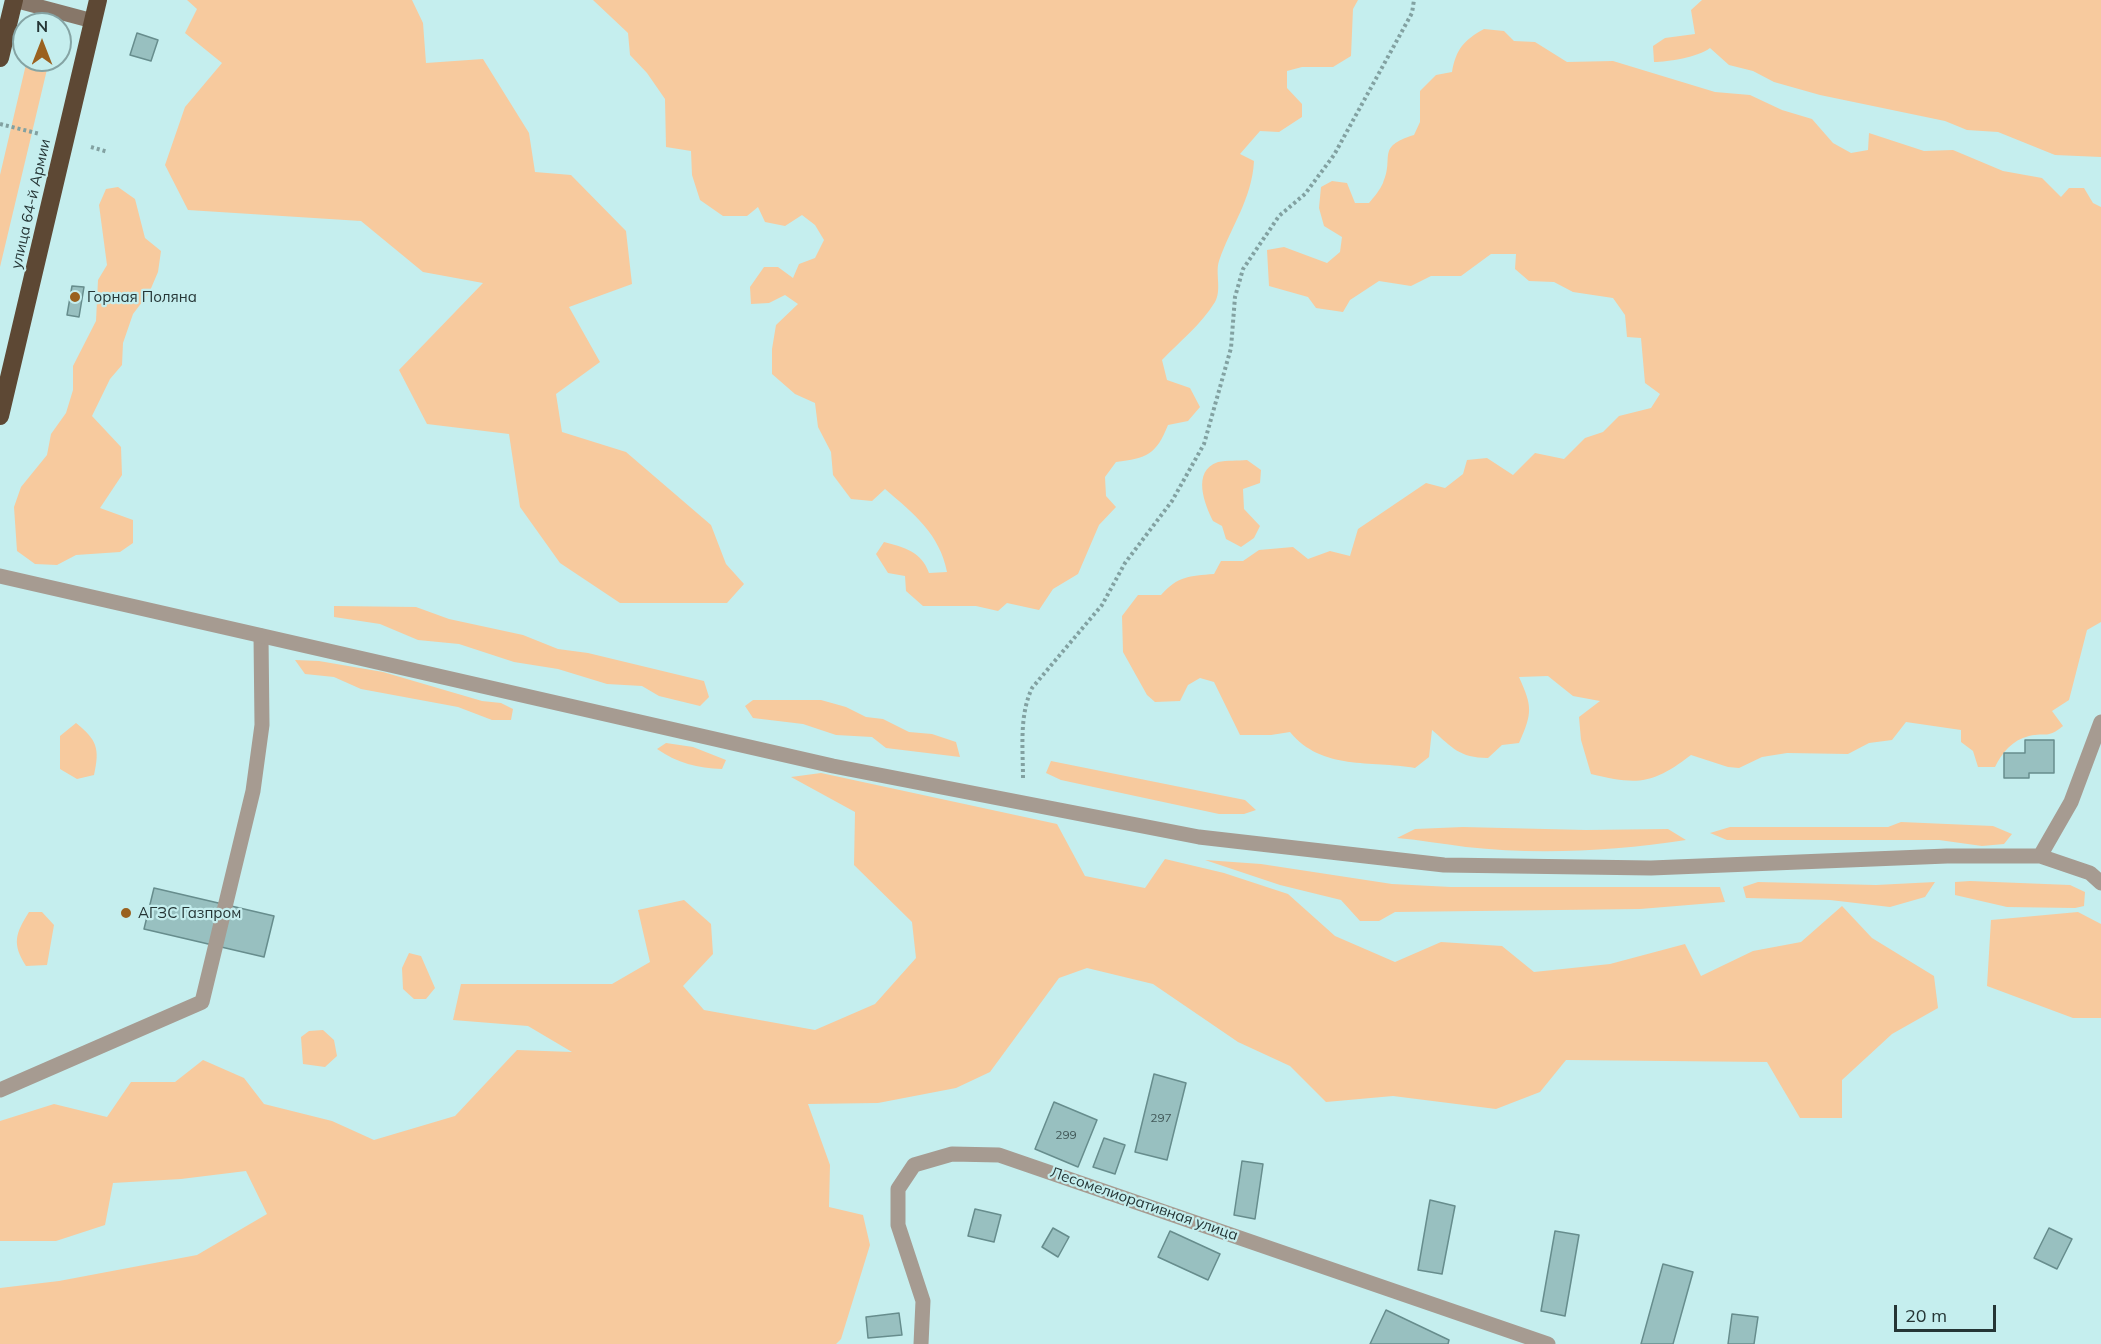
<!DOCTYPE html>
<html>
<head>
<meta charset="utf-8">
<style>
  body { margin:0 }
  #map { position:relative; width:2101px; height:1344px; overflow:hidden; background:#c5eeee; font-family:Mulish,sans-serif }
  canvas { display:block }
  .north { position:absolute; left:12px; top:12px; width:60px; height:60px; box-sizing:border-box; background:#c5eeee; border:2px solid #85a4a4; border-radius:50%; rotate:0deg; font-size:16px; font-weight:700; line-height:24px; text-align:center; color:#253535 }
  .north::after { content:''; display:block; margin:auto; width:21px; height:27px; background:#9a611f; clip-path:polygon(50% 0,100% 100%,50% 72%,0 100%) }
  .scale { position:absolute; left:1894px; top:1305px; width:102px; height:27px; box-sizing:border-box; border:3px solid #253535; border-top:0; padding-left:8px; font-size:18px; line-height:21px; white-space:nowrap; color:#253535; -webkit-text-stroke:4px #c5eeee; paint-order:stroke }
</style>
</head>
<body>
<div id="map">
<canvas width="2101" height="1344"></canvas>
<div class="north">N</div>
<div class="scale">20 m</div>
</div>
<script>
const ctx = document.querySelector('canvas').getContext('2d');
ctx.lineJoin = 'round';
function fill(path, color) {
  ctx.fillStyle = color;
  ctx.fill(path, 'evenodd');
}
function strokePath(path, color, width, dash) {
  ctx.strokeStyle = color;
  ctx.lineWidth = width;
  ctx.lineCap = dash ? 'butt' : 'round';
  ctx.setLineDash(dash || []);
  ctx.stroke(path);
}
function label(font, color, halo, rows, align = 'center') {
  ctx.font = font + ' Mulish,sans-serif';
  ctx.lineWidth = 4.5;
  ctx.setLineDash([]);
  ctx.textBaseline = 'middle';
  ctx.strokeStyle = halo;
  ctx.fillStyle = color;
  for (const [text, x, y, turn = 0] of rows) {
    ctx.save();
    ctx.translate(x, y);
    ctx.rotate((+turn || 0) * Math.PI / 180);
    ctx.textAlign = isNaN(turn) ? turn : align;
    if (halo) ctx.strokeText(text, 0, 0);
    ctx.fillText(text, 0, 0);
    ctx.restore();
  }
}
const green = new Path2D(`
  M187 0H412L423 23 426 63 483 59 529 133 535 172 571 175 626 231 632 284 569 307 600 362 556 394 562 432 626 452 711 525 726 564 744 584 727 603H620L560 563 520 507 509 434 427 424 399 370 483 283 423 272 361 221 188 210 165 165 185 107 222 63 185 33 197 9Z
  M593 0H1358L1353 9 1351 56 1333 67H1302L1287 71V88L1302 104V117L1279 132 1260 131 1240 154 1254 161C1252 199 1231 226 1219 261 1215 273 1222 290 1215 302 1201 325 1180 341 1162 360L1167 380 1190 388 1200 407 1188 421 1168 425C1156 455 1147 458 1116 462L1105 477 1106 496 1116 507 1099 525 1078 574 1053 589 1039 610 1007 603 998 611 976 606H923L906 591 905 576 888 573 876 554 884 542C904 547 922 552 929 573L947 572C940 534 913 513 885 489L872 501 851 499 833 475 831 452 818 427 815 403 795 394 772 374V349L776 325 798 304 785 295 769 303 751 304 750 287 764 267H778L793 278 799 264 815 258 824 240 815 225 802 215 785 226 765 222 758 207 747 216H723L700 200 692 175 691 151 666 147 665 99 647 73 630 55 628 33Z
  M1702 0H2101V157L2055 155 1998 132 1967 130 1945 121 1820 95 1774 82 1753 71 1729 65 1710 48C1698 57 1668 62 1654 62L1653 46 1665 38 1695 34 1691 10Z
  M1484 29 1504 31 1514 41 1535 42 1567 62 1613 61 1715 92 1750 95 1782 110 1812 119 1833 143 1851 153 1868 150 1869 133 1924 151 1953 150 2003 171 2042 178 2061 197 2069 188H2084L2093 203 2101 207V622L2087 630 2069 700 2052 711 2063 726C2047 739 2047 732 2029 736 2012 740 2002 753 1995 767H1978L1973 751 1961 742V730L1906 722 1892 740 1869 743 1848 754 1787 753 1762 757 1739 768 1728 767 1691 755C1652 785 1637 785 1591 774L1581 740 1579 717 1600 701 1573 696 1548 676 1519 677C1532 706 1533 712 1519 743L1502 745 1488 758C1459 758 1452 747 1432 730L1429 757 1415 768C1371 760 1322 771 1290 732L1271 735H1240L1214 682 1200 678 1188 685 1180 701 1155 702 1147 695 1123 652 1122 616 1138 595H1161C1178 576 1189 576 1214 574L1221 561H1243L1259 550 1293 547 1308 559 1330 551 1350 556 1358 529 1426 483 1445 488 1463 474 1467 460 1487 458 1513 475 1535 453 1564 459 1585 438 1603 432 1619 416 1651 408 1660 394 1645 383 1641 338 1627 337 1625 315 1613 298 1573 292 1554 282 1529 281 1515 269 1516 254H1491L1461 276H1431L1411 286 1379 281 1350 300 1343 312 1316 308 1308 297 1269 286 1267 250 1284 247 1327 263 1340 252 1342 237 1324 226 1319 208 1321 187 1332 181 1347 183 1355 203H1369C1374 197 1380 190 1383 183 1395 157 1375 147 1414 135L1420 122V91L1436 75 1452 72C1456 49 1464 40 1484 29Z
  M27 60 49 61 0 267V175Z
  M118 187 135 199 145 238 161 251 158 272 149 293 133 314 123 343 122 365 110 379 92 416 121 447 122 475 100 508 133 520V543L120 552 76 555 57 565 35 564 17 551 14 507 21 487 47 455 51 434 66 413 73 390V366L96 321 98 280 107 265 99 205 106 189Z
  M1247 460 1261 470 1260 483 1243 489 1244 509 1260 526 1254 538 1241 547 1226 539 1222 526 1213 521C1205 505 1191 471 1218 462 1227 460 1238 461 1247 460Z
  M334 606 416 607 449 619 523 635 558 649 588 653 704 681 709 697 700 706 659 696 642 686 607 684 558 669 514 662 459 644 418 640 380 624 334 617Z
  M295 660 319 661 383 672 482 701 501 703 513 709 511 720H492L458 707 361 689 334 677 305 674Z
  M753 700H821L846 707 866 717 883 719 909 732 932 734 956 742 960 757 886 748 872 737 836 735 803 724 753 718 745 706Z
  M76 723C97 740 100 748 94 775L77 779 60 769V736Z
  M666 743 693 747 726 760 722 769C698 768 677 763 657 749Z
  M1051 761 1245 800 1256 810 1244 814H1219L1061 780 1046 773Z
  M821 773 1057 824 1085 876 1145 888 1165 859 1224 873 1288 894 1335 936 1395 962 1441 942 1502 946 1534 972 1610 964 1685 944 1701 976 1753 951 1801 942 1842 906 1872 938 1934 976 1938 1008 1892 1034 1842 1080V1118H1800L1767 1062 1566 1060 1540 1092 1496 1109 1393 1096 1326 1102 1290 1066 1238 1042 1153 984 1087 968 1059 978 990 1072 956 1088 878 1103 808 1104 830 1165 829 1207 863 1215 870 1245 841 1339 836 1344H0V1288L59 1281 197 1255 267 1214 246 1171 181 1179 113 1183 105 1225 56 1241H0V1121L54 1104 107 1117 131 1082H175L203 1060 244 1078 264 1104 332 1121 374 1140 455 1116 517 1050 572 1052 528 1026 453 1020 461 984H612L650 962 638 910 684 900 711 924 713 954 683 986 704 1010 815 1030 875 1004 916 958 912 922 854 865 855 812 791 777Z
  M1901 822 1993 826 2012 834 2004 844 1982 846 1939 840H1727L1710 833 1730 827H1888Z
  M1463 827 1586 830 1668 829 1686 840C1614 851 1538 855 1466 847 1443 844 1420 840 1397 838L1415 829Z
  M1205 860 1261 864 1392 884 1451 887H1720L1725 902 1640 909 1395 912 1379 921H1360L1341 900 1280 885Z
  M1970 881 2070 885 2085 892 2084 906 2075 908 2007 907 1955 895V882Z
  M1758 882 1876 885 1935 882 1925 897 1890 907 1830 900 1746 898 1743 887Z
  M29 912H42L54 925 47 965 26 966C12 944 15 934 29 912Z
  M2078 912 2101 924V1018H2073L1987 986 1991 920Z
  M409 953 421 956 435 988 426 999H414L403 989 402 968Z
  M323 1030 334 1040 337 1056 325 1067 303 1064 301 1037 309 1031Z`);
const building = new Path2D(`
  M137 33 158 40 151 61 130 55Z
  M72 286 84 287 79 317 67 315Z
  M2025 740H2054V773H2029V778H2004V753H2025Z
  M154 888 274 916 264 957 144 929Z
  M1154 1074 1186 1083 1167 1160 1135 1152Z
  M1054 1102 1097 1120 1078 1167 1035 1149Z
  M1104 1138 1125 1145 1115 1174 1093 1167Z
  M1242 1161 1263 1164 1255 1219 1234 1215Z
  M1430 1200 1455 1206 1442 1274 1418 1270Z
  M975 1209 1001 1215 994 1242 968 1236Z
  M1053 1228 1069 1237 1058 1257 1042 1247Z
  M2049 1228 2072 1239 2057 1269 2034 1258Z
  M1170 1231 1220 1254 1208 1280 1158 1257Z
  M1555 1231 1579 1235 1565 1316 1541 1311Z
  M1663 1264 1693 1272 1673 1344H1641Z
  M1386 1310 1449 1340 1448 1344H1370Z
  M899 1313 902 1335 868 1338 866 1317Z
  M1732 1314 1758 1317 1754 1344H1728Z`);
const path = new Path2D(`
  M0 124 40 134
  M91 147 108 152
  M1023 778C1023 748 1019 716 1032 688L1102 605 1125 563 1172 501 1204 444 1231 348 1235 297 1243 269 1279 216 1305 194 1334 155 1412 13 1414 0`);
const lane = new Path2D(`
  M0 1090 202 1002 253 791 262 725 261 636
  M921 1344 923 1301 898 1225V1189L914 1165 952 1154 999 1155 1548 1344`);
const street = new Path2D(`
  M0 576 833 766 1199 837 1444 865 1651 868 1947 856H2040L2090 873 2101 883
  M2040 856 2071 802 2101 722`);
const secondary = new Path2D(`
  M14 0 93 21`);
const highway = new Path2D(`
  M0 58 14 0
  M0 416 98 0`);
const markers = [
  [75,297,6,"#9a611f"],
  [126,913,6,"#9a611f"]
];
const numberNames = [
  ["297",1161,1118],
  ["299",1066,1135]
];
const streetNames = [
  ["улица 64-й Армии",31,204,-77],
  ["Лесомелиоративная улица",1144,1204,19]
];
const poiNames = [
  ["Горная Поляна",87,297],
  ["АГЗС Газпром",138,913]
];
fill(green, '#f7ca9e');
fill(building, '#98c0c0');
strokePath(building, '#678d8d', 1.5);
strokePath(path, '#82a1a1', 4, [3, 3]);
strokePath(lane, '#a69b91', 15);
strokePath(street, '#a69b91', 15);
strokePath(secondary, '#877769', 15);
strokePath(highway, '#5d4834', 18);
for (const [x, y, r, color] of markers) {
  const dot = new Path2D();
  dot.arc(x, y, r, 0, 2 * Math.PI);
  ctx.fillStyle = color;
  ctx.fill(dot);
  strokePath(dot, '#c5eeee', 2);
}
label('12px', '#425858', null, numberNames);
label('15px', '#253535', '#c5eeee', streetNames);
label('15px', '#253535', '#c5eeee', poiNames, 'left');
</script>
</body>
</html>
